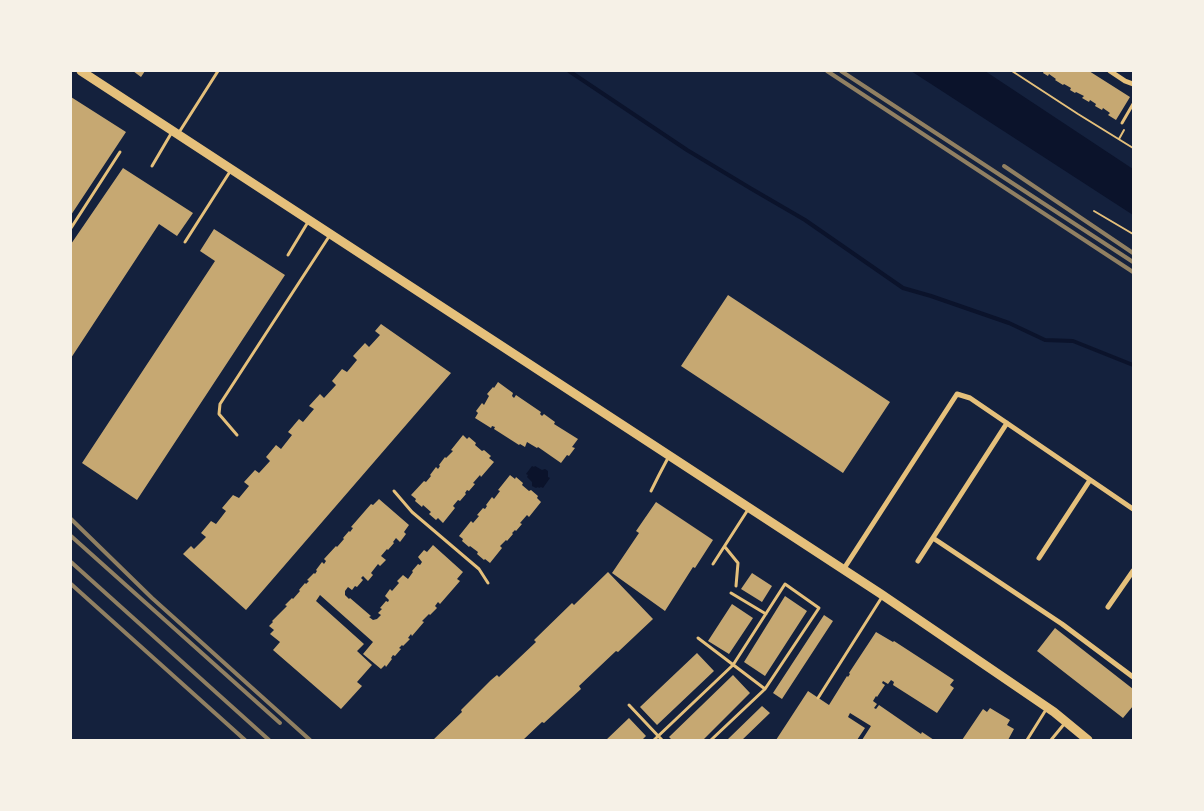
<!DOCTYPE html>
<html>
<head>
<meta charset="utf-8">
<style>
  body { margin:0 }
  #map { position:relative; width:1204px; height:811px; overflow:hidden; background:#14213d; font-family:"Nunito Sans",sans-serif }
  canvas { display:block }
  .frame { position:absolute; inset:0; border:72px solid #f6f1e7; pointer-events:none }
</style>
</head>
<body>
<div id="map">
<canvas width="1204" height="811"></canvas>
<div class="frame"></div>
</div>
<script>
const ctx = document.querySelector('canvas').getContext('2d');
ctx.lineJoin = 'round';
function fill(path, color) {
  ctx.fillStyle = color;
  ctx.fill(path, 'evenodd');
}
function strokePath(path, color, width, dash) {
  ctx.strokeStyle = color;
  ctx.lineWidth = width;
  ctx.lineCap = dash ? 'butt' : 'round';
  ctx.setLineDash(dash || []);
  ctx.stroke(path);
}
const water = new Path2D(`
  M911 71H985L1133 169V215Z
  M532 466 534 467 535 466 542 470 545 469 548 471V477L550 478 543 488 541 487 539 488 538 487 536 488 532 486V482L527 477 528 475 526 474Z`);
const stream = new Path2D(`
  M569 71 687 150 750 188 805 220 903 288 931 296 1009 323 1045 340 1073 341 1133 365`);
const building = new Path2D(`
  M133 71H145L141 77Z
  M1044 71H1089L1130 97 1116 120 1108 115 1110 113 1103 108 1102 110 1095 106 1096 104 1090 100 1089 102 1082 98 1084 96 1076 92 1075 93 1070 90 1071 88 1064 84 1063 85 1055 80 1056 79 1049 74 1048 76 1043 73Z
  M71 97 126 132 71 215Z
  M123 168 193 213 177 236 159 224 71 358V244Z
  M214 229 285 275 137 500 82 463 215 261 200 251Z
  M728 295 890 402 843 473 681 366Z
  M381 324 451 373 246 610 183 554 191 546 194 549 206 537 201 533 211 521 216 524 226 511 222 508 233 495 239 498 249 486 244 482 255 470 259 473 270 461 266 457 276 445 281 449 292 435 288 432 299 419 303 422 314 409 309 406 320 394 324 398 336 385 332 381 342 369 347 372 357 360 353 356 365 343 369 347 380 335 375 331Z
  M498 382 513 393 512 396 514 398 516 395 541 412 540 414 542 416 544 414 555 422 554 424 578 439 572 447 575 448 569 456 567 455 561 463 538 447 537 448 527 442 525 447 520 444 519 445 494 429 495 427 492 426 491 428 475 418 478 413 476 411 482 403 484 405 489 396 487 394 493 387 494 388Z
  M463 435 467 439 469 437 476 443 475 445 482 451 484 450 491 456 489 458 494 462 481 477 480 475 473 483 475 484 469 491 467 490 465 493 466 494 460 501 458 500 453 506 455 508 443 523 438 518 436 520 429 514 431 512 423 505 422 507 415 501 416 499 411 495 424 481 426 482 431 476 430 475 436 467 438 469 440 466 439 465 445 457 446 458 453 451 451 450Z
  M510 475 515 479 516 477 523 483 522 485 529 491 531 490 538 496 537 498 541 502 529 517 527 515 520 523 522 524 516 531 515 530 512 533 513 534 507 541 506 540 500 546 502 548 490 563 485 559 484 560 477 554 478 552 470 546 469 547 462 541 463 539 459 536 471 521 473 523 479 516 477 515 483 508 485 509 487 506 486 505 492 497 494 499 500 491 498 490Z
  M379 499 409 525 404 532 406 534 400 542 396 538 393 542 394 543 388 550 387 549 381 556 386 560 380 566 378 564 371 573 373 575 368 581 363 576 361 578 363 580 357 587 355 586 352 590 348 587 345 591V595L349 599 350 598 371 616 369 617 373 620 377 619 381 615 378 613 382 609 380 608 386 601 388 602 389 600 385 596 390 589 392 591 399 583 397 581 403 575 408 579 413 572 412 571 418 564 420 565 422 562 418 557 424 550 427 552 433 545 463 572 457 579 460 581 440 604 438 602 435 606 437 608 430 615 429 614 422 621 424 622 412 636 411 634 408 638 410 639 403 646 402 645 399 648 401 649 395 656 393 655 391 658 392 659 386 667 385 665 381 669 363 654 373 642 320 595 316 601 364 644 357 651 372 665 357 682 362 686 341 709 273 650 280 642 270 634 274 630 269 626 273 622 272 621 287 606 285 605 292 598 293 599 300 591 299 590 305 583 306 584 309 581 307 580 314 573 315 574 317 571 316 570 322 562 324 564 326 561 324 559 336 546 337 547 344 539 343 538 349 531 350 532 353 528 351 527 371 504 373 505Z
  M656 502 713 540 695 568 693 567 665 611 612 573 639 533 636 531Z
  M608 572 653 619 618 652 616 651 579 686 581 689 544 723 542 722 523 740H433L462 712 461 710 491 680 497 675 499 677 536 642 534 640 572 603 574 605Z
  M752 573 772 586 762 602 741 589Z
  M785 596 807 611 765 676 744 662Z
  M732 604 753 618 729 654 708 641Z
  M824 615 833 621 782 699 773 693Z
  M1055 628 1133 689V706L1123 718 1037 651Z
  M876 632 893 642 894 641 954 680 950 685 954 688 937 713 893 685 894 682 891 680 888 684 883 681 882 683 885 685 877 697 876 696 873 701 877 704 874 708 876 709 879 705 921 734 922 732 934 740H862L871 726 850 713 848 717 865 728 857 740H776L808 691 829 705 847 676 848 677 850 674 849 673Z
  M697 653 714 671 657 725 640 707Z
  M733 675 750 693 703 740H672L669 737Z
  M762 706 770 713 742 740H727Z
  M990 708 1010 720 1007 725 1014 729 1008 740H962L983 709 987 712Z
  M629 718 646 736 642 740H606Z`);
const path = new Path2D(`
  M1012 71 1078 114 1133 148
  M1119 139 1124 130
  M1094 211 1133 234`);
const service = new Path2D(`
  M1122 123 1133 104
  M178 134 218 71
  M152 166 172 132
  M71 228 120 152
  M185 242 231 170
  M288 255 308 222
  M237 435 219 414 220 404 330 235
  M394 491 412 512 479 569 488 583
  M651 491 659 475 669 456
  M725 547 738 563 736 586
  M713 564 749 508
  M731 593 766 614
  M698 638 765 689
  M818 698 882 597
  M629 705 662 740
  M654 740 733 665 785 584 819 608 765 689 711 740
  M1027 740 1047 708
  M1051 740 1065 723`);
const minor = new Path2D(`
  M1110 71 1125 81 1133 84
  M933 538 1062 624 1133 677
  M1039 558 1090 480
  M918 561 1007 423
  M843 570 957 394 970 398 1133 509
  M1108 607 1133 571`);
const secondary = new Path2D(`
  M81 71 881 594 1054 712 1088 740`);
const rail = new Path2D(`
  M827 71 1133 272
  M841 71 1133 262
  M1004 166 1133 253
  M71 519 152 598 310 740
  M71 536 280 723
  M71 562 269 740
  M71 584 245 740`);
fill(water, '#0b132b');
strokePath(stream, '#0b132b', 4);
fill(building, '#c6a872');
strokePath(path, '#e5c07b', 2);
strokePath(service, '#e5c07b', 3);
strokePath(minor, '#e5c07b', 5);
strokePath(secondary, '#e5c07b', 9);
strokePath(rail, '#918062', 4);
</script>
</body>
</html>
